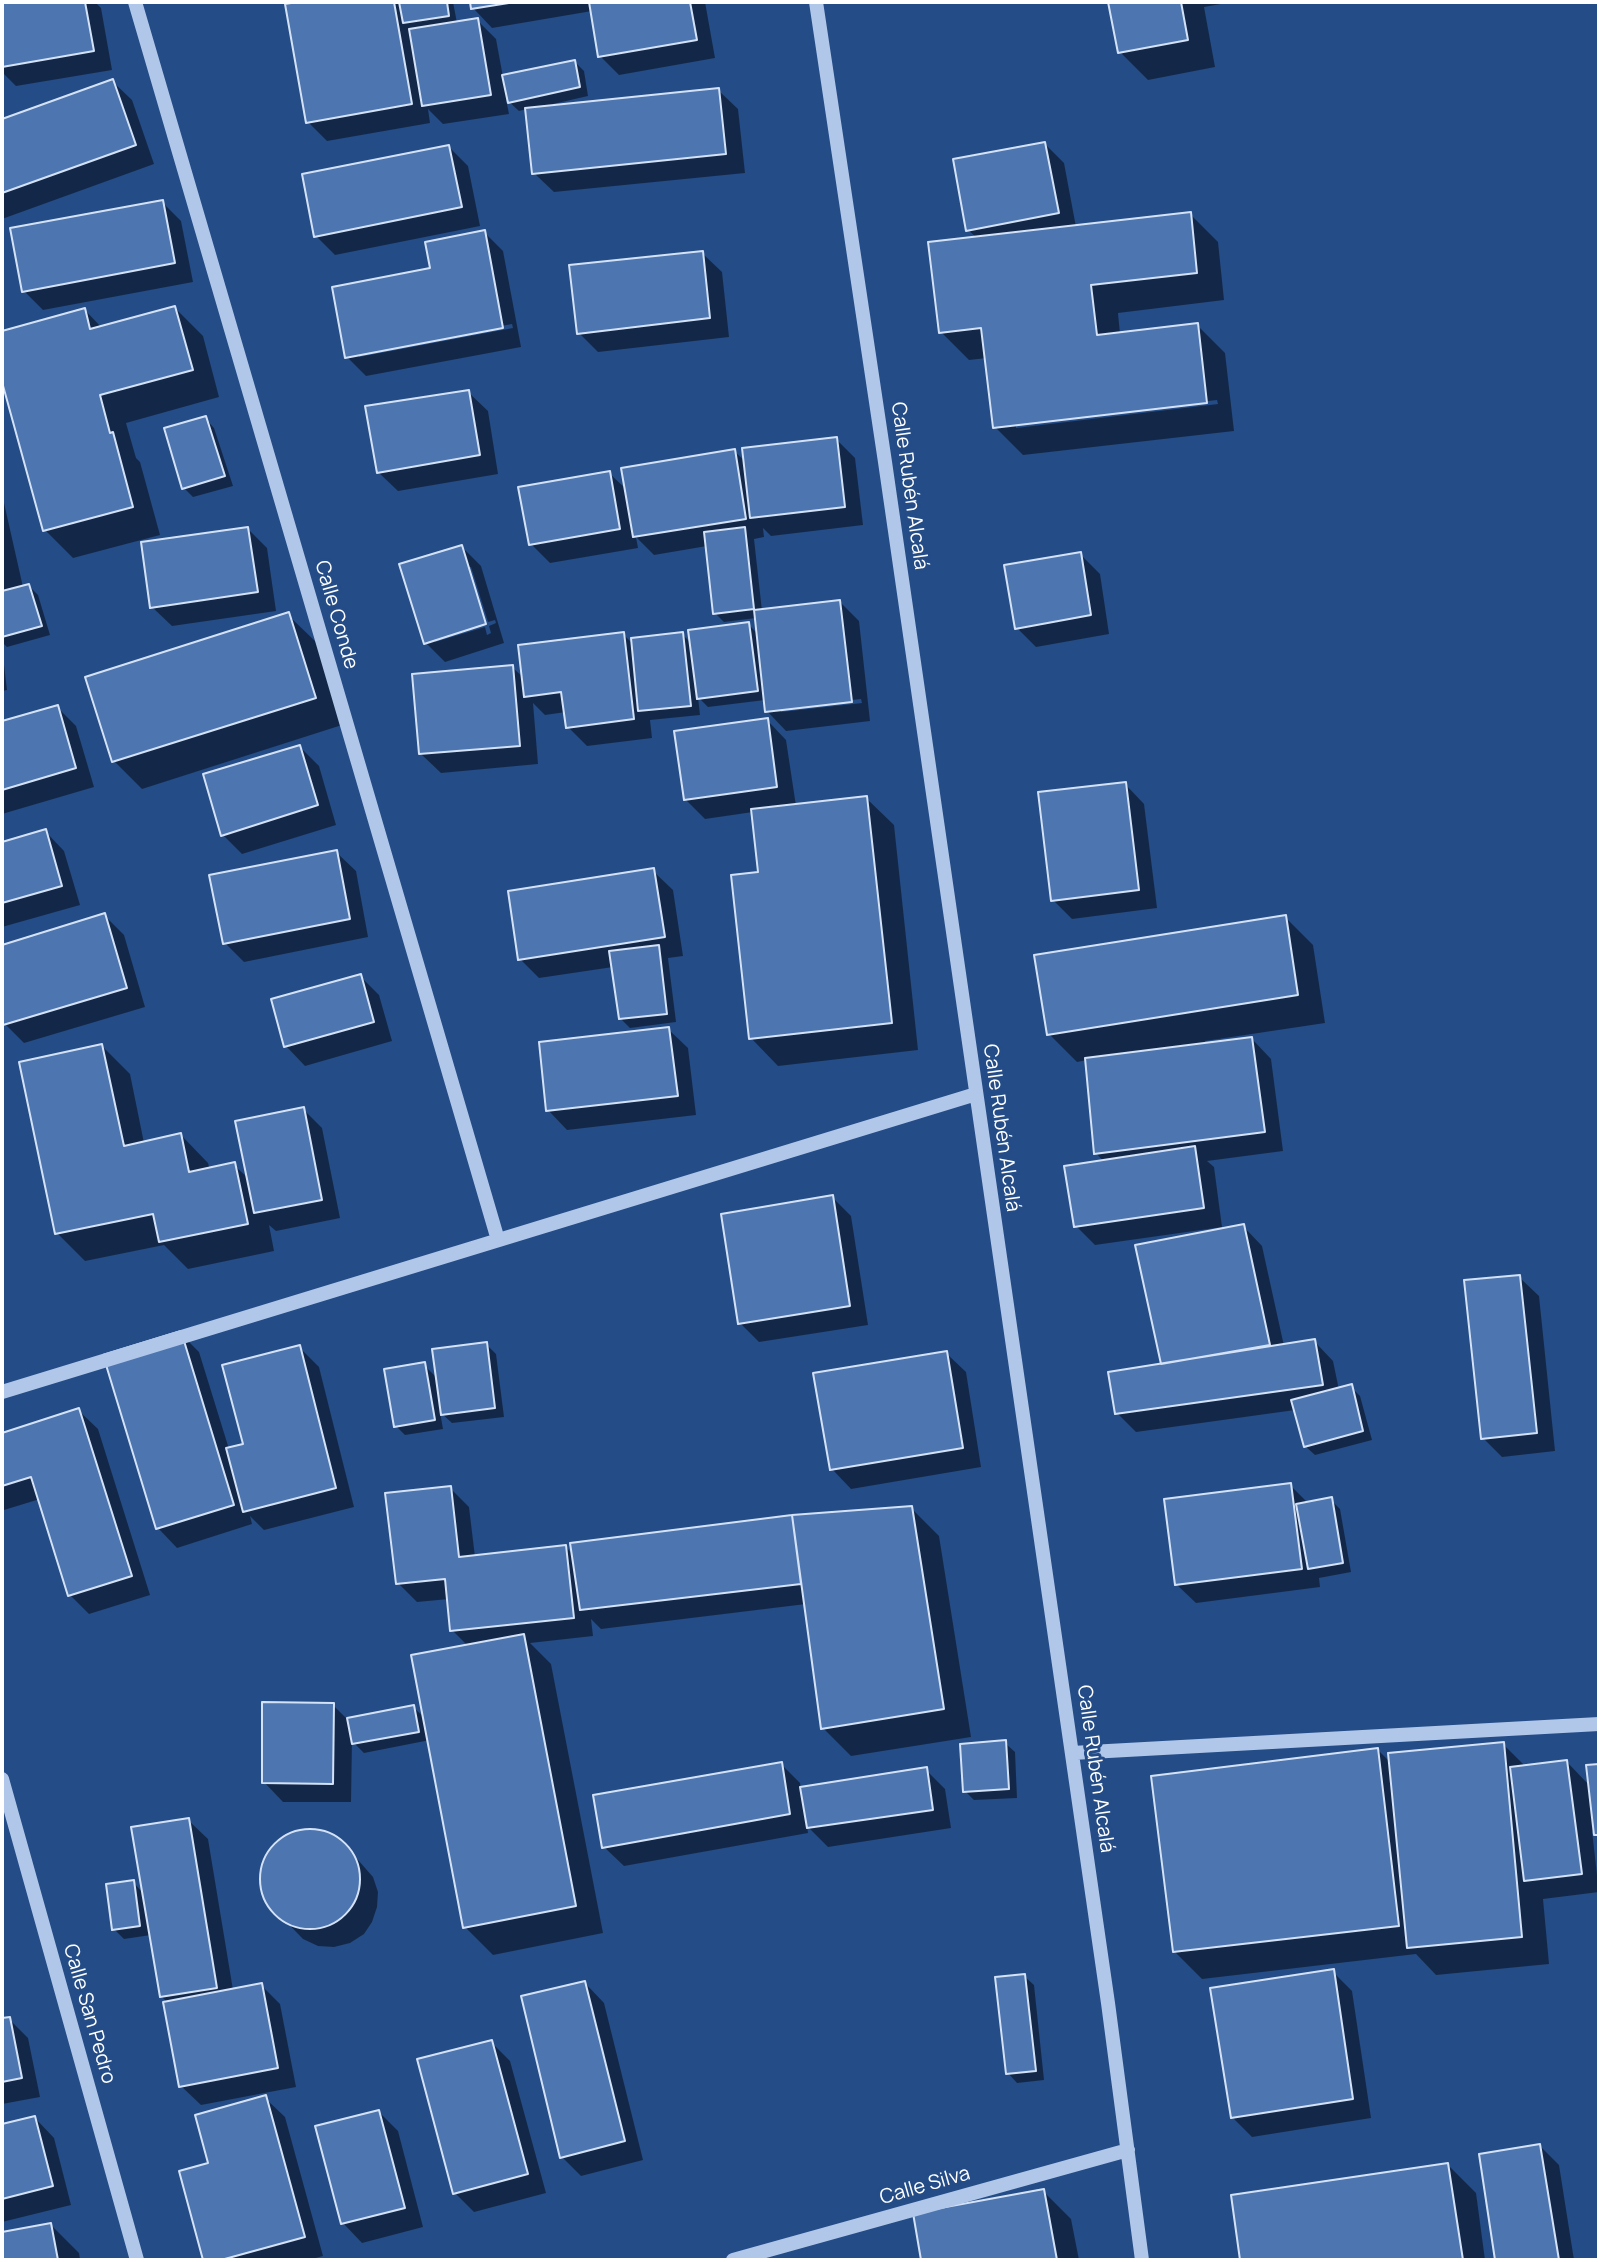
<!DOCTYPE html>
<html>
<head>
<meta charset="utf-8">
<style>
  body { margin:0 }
  #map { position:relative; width:1601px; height:2262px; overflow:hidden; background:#244c87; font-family:Manrope,sans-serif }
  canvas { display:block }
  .frame { position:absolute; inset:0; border:4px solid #fff; pointer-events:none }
</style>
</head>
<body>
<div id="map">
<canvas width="1601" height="2262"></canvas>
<div class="frame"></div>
</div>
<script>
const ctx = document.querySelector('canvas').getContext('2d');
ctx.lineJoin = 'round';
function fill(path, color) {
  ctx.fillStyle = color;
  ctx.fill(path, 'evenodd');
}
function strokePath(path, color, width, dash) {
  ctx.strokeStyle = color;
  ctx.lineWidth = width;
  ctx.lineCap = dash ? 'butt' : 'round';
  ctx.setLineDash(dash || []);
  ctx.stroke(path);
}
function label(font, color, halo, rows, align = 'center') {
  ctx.font = font + ' Manrope,sans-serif';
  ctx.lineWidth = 6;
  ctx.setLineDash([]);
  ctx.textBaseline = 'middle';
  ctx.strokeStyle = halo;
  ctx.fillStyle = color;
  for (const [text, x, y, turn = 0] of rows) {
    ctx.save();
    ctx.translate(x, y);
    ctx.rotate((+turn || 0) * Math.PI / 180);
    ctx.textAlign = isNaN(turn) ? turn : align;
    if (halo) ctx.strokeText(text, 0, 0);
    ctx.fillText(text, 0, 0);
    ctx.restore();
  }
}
const shadow = new Path2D(`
  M2 2H95L101 8 112 70 16 86 2 72Z
  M309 2H453L457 23 477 20 496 39 503 77 575 62 584 71 588 96 553 104 554 107 718 90 738 109 745 173 554 192 534 173 527 109 519 111 506 99 509 114 443 124 428 109 430 123 327 141 308 122Z
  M472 2H705L715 58 619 75 600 56 592 11 492 28 473 8Z
  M1110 2H1232L1204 7 1215 67 1148 80 1120 52Z
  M112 81 132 100 154 164 2 219V121Z
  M1045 144 1064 163 1076 227 1190 214 1218 242 1224 300 1118 313 1120 334 1197 325 1225 353 1234 431 1023 455 995 427 987 358 969 360 941 332 977 238 968 230ZM1217 400 1218 404 1016 428V424Z
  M449 147 468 166 480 226 335 255 316 236Z
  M162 202 181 221 193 282 43 310 24 291Z
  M484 232 503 251 521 347 366 376 347 357 432 270ZM512 324 513 328 359 357V353Z
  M702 253 722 272 729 337 598 352 579 333Z
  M175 308 203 336 219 397 126 423 136 458 140 462 160 535 73 558 45 530 2 374V333L85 310 102 328Z
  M468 392 488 411 498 474 398 491 378 472Z
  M205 418 214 428 233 486 193 497 184 488Z
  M836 439 855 458 863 525 771 536 763 528 764 537 754 539 762 611 840 602 859 621 870 721 786 731 767 711 765 700 708 707 698 697 700 715 650 720 652 738 587 746 568 727 566 712 545 715 533 703 538 764 441 773 421 754 512 667 524 678 623 634 634 645 682 634 692 644 748 624 758 634 756 618 724 622 715 613 707 546 654 555 636 537 638 548 550 563 531 544 609 473 627 490 734 451 746 462ZM861 699 862 703 781 712V708Z
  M2 494 23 587 29 586 38 595 50 635 7 647 2 642Z
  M248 529 267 548 276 611 172 626 152 607Z
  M462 547 481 566 504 643 445 662 426 643ZM467 567H471L488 622 495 620 496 623 489 626 491 633 487 635 485 627 435 642Z
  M1080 554 1100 574 1109 634 1036 647 1017 628Z
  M288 615 316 642 342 725 142 789 114 761Z
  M2 648 7 690 2 691Z
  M57 707 76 726 94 787 2 814V723Z
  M767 720 786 740 796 806 866 798 894 825 918 1050 778 1066 751 1038 760 873 753 812 705 819 685 799Z
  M300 747 319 766 336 825 242 854 223 835Z
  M1125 784 1144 804 1157 908 1072 919 1053 900Z
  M45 831 64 851 80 905 2 927V844Z
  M336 852 356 871 368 937 244 962 225 943Z
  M653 871 673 890 683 956 668 958 676 1022 630 1028 620 1018 613 967 539 978 520 959Z
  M104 915 124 935 145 1007 24 1043 5 1024 2 1015V947Z
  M1285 917 1313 945 1325 1023 1205 1041 1206 1045 1252 1039 1271 1059 1283 1151 1207 1161 1214 1167 1222 1227 1095 1245 1076 1226 1104 1162 1096 1153 1087 1060 1077 1062 1049 1034Z
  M360 976 379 995 392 1041 305 1066 286 1046Z
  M668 1029 688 1048 696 1115 567 1130 548 1110Z
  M102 1046 130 1074 144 1143 181 1135 208 1163 210 1170 234 1165 250 1180 303 1109 322 1128 340 1218 276 1231 269 1225 274 1251 188 1269 164 1245 85 1261 57 1233Z
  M832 1197 851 1216 868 1325 759 1342 740 1323Z
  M1243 1226 1262 1246 1284 1346 1314 1341 1333 1361 1339 1390 1351 1387 1360 1396 1372 1440 1315 1455 1305 1446 1295 1410 1136 1432 1117 1413 1164 1366Z
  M1519 1277 1539 1296 1555 1451 1502 1457 1483 1438Z
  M180 1333 199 1352 229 1449 245 1445 300 1348 319 1367 354 1507 264 1530 250 1516 252 1524 177 1548 158 1528Z
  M486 1344 496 1354 504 1417 452 1423 440 1412 443 1429 405 1435 396 1426 424 1365 438 1379Z
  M946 1353 966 1372 981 1467 851 1489 832 1469Z
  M78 1410 98 1429 150 1595 89 1614 70 1595 40 1499 4 1510 2 1508V1435Z
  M1290 1485 1308 1503 1331 1500 1340 1509 1351 1572 1319 1578 1320 1587 1196 1603 1176 1584Z
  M450 1488 469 1507 475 1557 566 1547 574 1556 572 1544 793 1517 911 1508 939 1536 971 1737 851 1756 823 1728 806 1604 601 1629 591 1619 593 1636 530 1643 551 1664 603 1933 493 1955 465 1927 430 1740 364 1753 352 1741 351 1802H283L264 1782 333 1705 348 1720 413 1707 426 1719 468 1646 452 1630 449 1599 417 1602 398 1583Z
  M1005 1743 1015 1752 1017 1798 974 1800 965 1791Z
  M1503 1744 1526 1767 1567 1762 1590 1786 1599 1766V1838L1592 1831 1599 1892 1543 1899 1549 1964 1436 1975 1416 1954 1202 1979 1174 1951 1378 1750 1391 1763Z
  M781 1764 800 1783 801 1789 926 1770 945 1789 951 1828 828 1847 807 1826 808 1833 624 1866 604 1847Z
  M188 1820 208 1839 233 1990 261 1985 280 2004 296 2087 201 2105 181 2086 168 2003 161 1996 151 1935 124 1939 114 1929 133 1882 144 1894Z
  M300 1831H316L330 1835 344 1844 373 1877 378 1892 377 1907 372 1922 364 1934 350 1943 334 1947 318 1946 303 1939 272 1907 265 1892 262 1876 266 1859 274 1847 286 1837Z
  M1333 1972 1352 1991 1371 2118 1252 2137 1232 2117Z
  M1024 1976 1034 1985 1044 2080 1017 2083 1008 2073Z
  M585 1983 604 2003 643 2160 581 2176 562 2157Z
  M9 2019 28 2038 40 2097 2 2104V2020Z
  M491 2042 510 2061 546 2193 474 2212 455 2193Z
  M265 2098 285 2117 323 2256 308 2260H205L211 2165Z
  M379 2112 398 2131 423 2227 362 2243 343 2223Z
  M35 2118 54 2138 71 2205 2 2222V2126Z
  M1540 2146 1559 2165 1574 2260H1497Z
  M1448 2165 1476 2193 1485 2260H1242Z
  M1043 2191 1071 2219 1079 2260H923Z
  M51 2225 79 2253 80 2260H2V2234Z`);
const building = new Path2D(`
  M2 2H85L94 51 2 67Z
  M297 2H394L412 104 306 123 285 4Z
  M399 2H447L449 16 403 23Z
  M470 2H515L471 9Z
  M589 2H690L697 40 598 57Z
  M1108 2H1181L1188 40 1118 53Z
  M478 18 491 95 422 106 409 29Z
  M575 60 580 87 508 103 502 75Z
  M113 79 136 145 2 193V119Z
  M719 88 726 154 532 174 525 108Z
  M1045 142 1059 213 966 231 953 159Z
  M449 145 462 207 314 237 302 174Z
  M163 200 175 263 22 292 10 228Z
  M1191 212 1197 273 1091 285 1097 335 1198 323 1207 403 993 428 981 328 939 333 928 242Z
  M485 230 503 328 345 358 332 287 430 268 425 242Z
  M703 251 710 318 577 334 569 265Z
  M175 306 193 370 100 395 110 433 113 432 133 507 43 531 2 382V331L85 308 90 329Z
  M469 390 480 455 377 473 365 406Z
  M206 416 225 476 182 489 164 428Z
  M837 437 845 507 750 518 742 448Z
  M735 449 746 519 633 537 621 468Z
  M610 471 620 529 529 545 518 487Z
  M248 527 258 592 150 608 141 542Z
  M745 527 754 609 713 614 704 532Z
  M462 545 486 624 424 644 399 564Z
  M1081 552 1091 615 1015 629 1004 565Z
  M29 584 42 626 2 637V591Z
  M840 600 852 702 765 712 754 610Z
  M289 612 316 698 112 762 85 677Z
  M749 622 758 691 697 699 688 630Z
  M624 632 634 719 566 728 561 692 524 697 518 645Z
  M683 632 691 706 638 711 631 638Z
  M513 665 520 746 419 754 412 674Z
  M58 705 76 768 2 790V721Z
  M768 718 777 787 684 800 674 731Z
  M300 745 318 805 221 836 203 774Z
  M1126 782 1139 890 1051 901 1038 792Z
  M867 796 892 1023 749 1039 731 875 758 872 751 809Z
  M46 829 62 886 2 903V842Z
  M337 850 350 919 223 944 209 875Z
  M654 868 665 937 518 960 508 891Z
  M105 913 127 988 3 1025 2 945Z
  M1286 915 1298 995 1047 1035 1034 955Z
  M659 945 667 1014 619 1019 609 951Z
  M361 974 374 1022 284 1047 271 999Z
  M669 1027 678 1096 546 1111 539 1042Z
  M1252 1037 1265 1132 1094 1154 1085 1058Z
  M102 1044 124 1146 181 1133 189 1172 235 1162 248 1224 159 1242 153 1214 55 1234 19 1062Z
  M304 1107 322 1200 254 1213 235 1121Z
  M1195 1146 1204 1208 1074 1227 1064 1166Z
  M833 1195 850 1306 738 1324 721 1214Z
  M1244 1224 1270 1345 1161 1364 1135 1245Z
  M1520 1275 1537 1433 1481 1439 1464 1280Z
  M181 1331 234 1505 156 1529 103 1355Z
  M1315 1339 1323 1385 1115 1414 1108 1372Z
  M487 1342 495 1408 441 1415 432 1349Z
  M300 1345 336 1488 243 1512 226 1448 243 1444 222 1365Z
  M947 1351 963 1448 830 1470 813 1373Z
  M425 1362 435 1420 394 1427 384 1369Z
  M1352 1384 1363 1431 1304 1447 1291 1400Z
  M79 1408 132 1576 68 1596 31 1477 2 1486V1433Z
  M1291 1483 1302 1569 1175 1585 1164 1499Z
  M451 1486 459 1557 566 1545 574 1618 450 1631 445 1579 396 1584 385 1493Z
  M1332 1497 1343 1563 1308 1569 1296 1504Z
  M912 1506 944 1709 821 1729 792 1515Z
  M792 1515 801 1584 580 1610 570 1543Z
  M524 1634 576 1906 463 1928 411 1655Z
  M262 1702 334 1703 333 1784 262 1783Z
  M414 1705 419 1732 352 1744 347 1718Z
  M1006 1740 1009 1789 963 1792 960 1744Z
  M1504 1742 1522 1937 1407 1948 1388 1753Z
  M1378 1748 1399 1926 1173 1952 1151 1776Z
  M1567 1760 1582 1874 1524 1881 1510 1767Z
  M782 1762 790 1814 602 1848 593 1795Z
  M1599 1764V1835H1594L1586 1765Z
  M927 1767 933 1810 807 1828 800 1787Z
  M189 1818 217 1988 160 1997 131 1827Z
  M260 1879a50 50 0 1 1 100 0a50 50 0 1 1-100 0Z
  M134 1880 140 1926 112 1930 106 1884Z
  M1334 1969 1353 2099 1231 2118 1210 1988Z
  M1025 1974 1036 2071 1006 2074 995 1977Z
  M585 1981 625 2141 560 2158 521 1996Z
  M262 1983 278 2068 179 2087 163 2002Z
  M10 2017 22 2078 2 2082V2018Z
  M492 2040 528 2174 453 2194 417 2059Z
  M266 2095 305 2237 221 2260H203L179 2171 208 2163 195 2115Z
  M379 2110 405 2208 341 2224 315 2126Z
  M35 2116 53 2186 2 2199V2124Z
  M1540 2144 1559 2260H1495L1479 2154Z
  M1448 2163 1463 2260H1240L1231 2195Z
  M1044 2189 1057 2260H921L913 2213Z
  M51 2223 58 2260H2V2232Z`);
const minor = new Path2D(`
  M135 2 498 1240
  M816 2 885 462 1108 2003 1142 2260
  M2 1392 976 1094
  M1072 1753 1599 1724
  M2 1779 137 2260
  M733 2260 1128 2150`);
const streetNames = [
  ["Calle Rubén Alcalá",909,486,82],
  ["Calle Conde",336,615,74],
  ["Calle Rubén Alcalá",1001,1128,82],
  ["Calle Rubén Alcalá",1095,1769,82],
  ["Calle San Pedro",89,2014,74],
  ["Calle Silva",925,2186,-16]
];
fill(shadow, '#0007');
fill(building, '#4d75af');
strokePath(building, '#d4e2f7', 2);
strokePath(minor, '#b0c7e9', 14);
label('20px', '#fff', '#244c87', streetNames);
</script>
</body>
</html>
